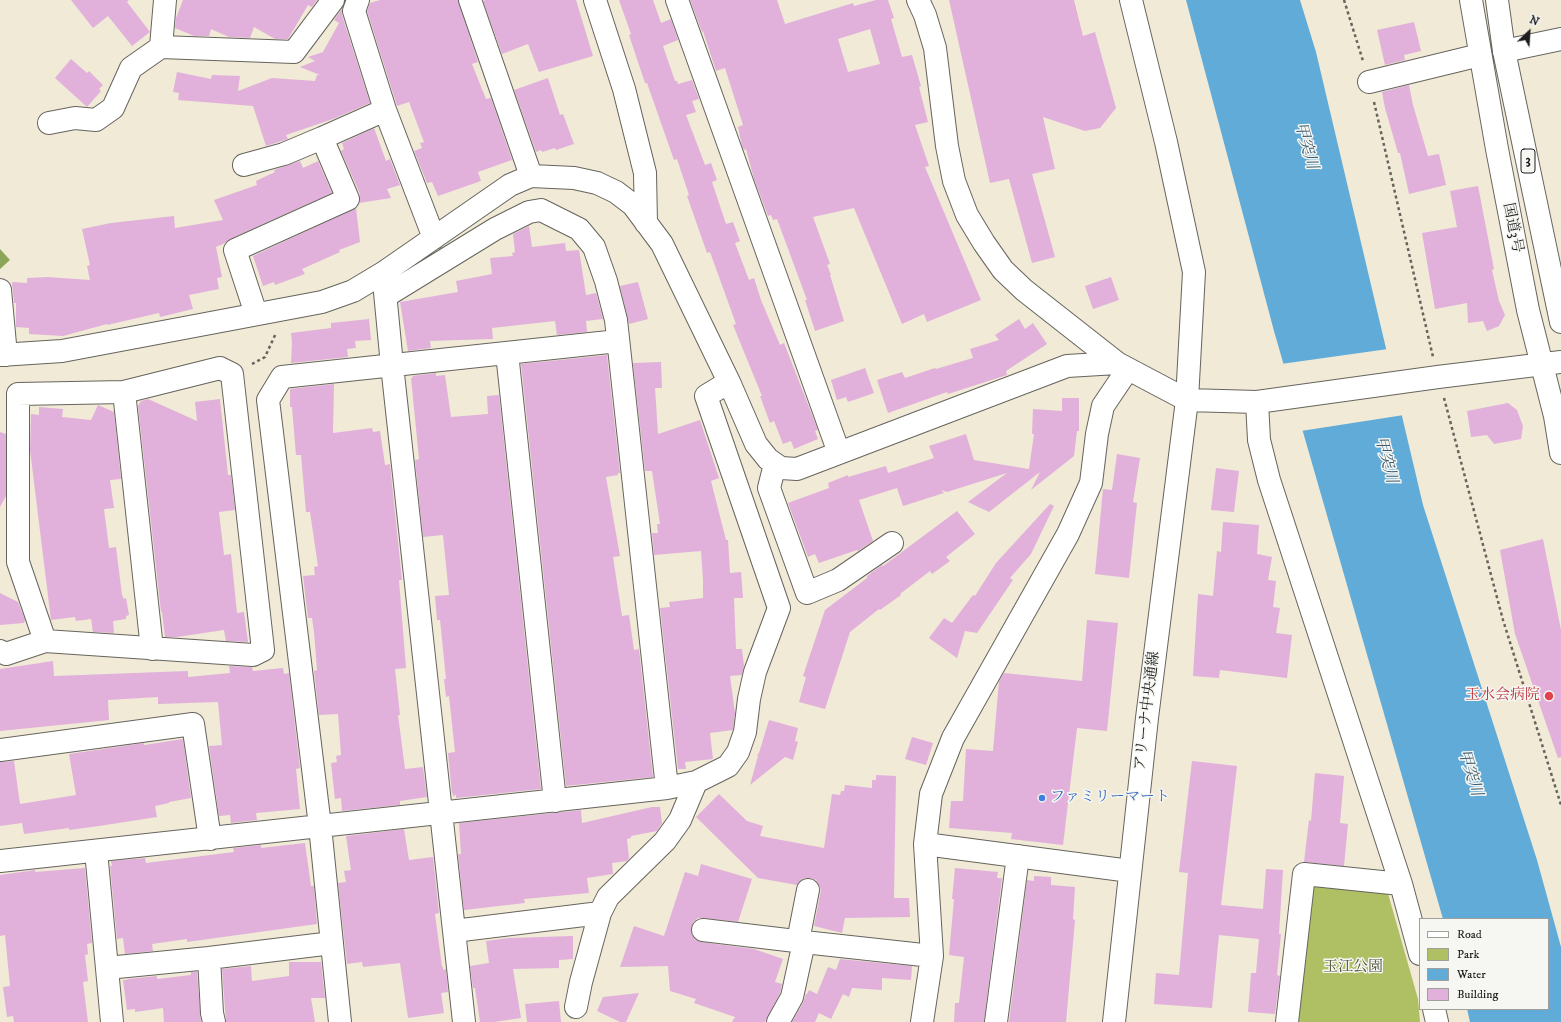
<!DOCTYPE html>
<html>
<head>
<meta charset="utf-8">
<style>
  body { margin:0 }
  #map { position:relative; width:1561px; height:1022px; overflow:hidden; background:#f0ead6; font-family:"IM FELL DW Pica",serif }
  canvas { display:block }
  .legend { position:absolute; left:1419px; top:918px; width:130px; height:92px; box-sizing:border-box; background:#f6f6f2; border:1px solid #9f9f9c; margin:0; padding:5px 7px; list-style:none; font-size:12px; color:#1c1c1c }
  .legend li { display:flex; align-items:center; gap:8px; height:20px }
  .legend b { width:20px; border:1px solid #9f9f9c }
  .north { position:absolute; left:1509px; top:12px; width:40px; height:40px; -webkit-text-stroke:3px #f6f6f2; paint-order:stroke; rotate:25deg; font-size:11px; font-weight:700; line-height:16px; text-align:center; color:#1c1c1c }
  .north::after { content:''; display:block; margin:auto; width:14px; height:18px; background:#1c1c1c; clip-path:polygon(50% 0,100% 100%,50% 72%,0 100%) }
</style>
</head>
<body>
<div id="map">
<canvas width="1561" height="1022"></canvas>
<ul class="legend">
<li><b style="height:5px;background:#fff"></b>Road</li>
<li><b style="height:11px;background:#afbf63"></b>Park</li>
<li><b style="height:11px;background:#61abd9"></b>Water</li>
<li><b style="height:11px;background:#e1b1db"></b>Building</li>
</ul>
<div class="north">N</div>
</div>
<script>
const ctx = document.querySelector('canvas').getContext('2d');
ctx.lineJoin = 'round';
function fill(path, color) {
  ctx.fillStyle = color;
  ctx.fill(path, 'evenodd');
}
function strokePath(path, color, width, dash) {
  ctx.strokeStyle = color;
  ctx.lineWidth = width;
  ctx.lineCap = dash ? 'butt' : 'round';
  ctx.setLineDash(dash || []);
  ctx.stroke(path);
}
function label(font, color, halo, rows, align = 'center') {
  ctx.font = font + ' "IM FELL DW Pica","Noto Serif JP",serif';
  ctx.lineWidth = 3;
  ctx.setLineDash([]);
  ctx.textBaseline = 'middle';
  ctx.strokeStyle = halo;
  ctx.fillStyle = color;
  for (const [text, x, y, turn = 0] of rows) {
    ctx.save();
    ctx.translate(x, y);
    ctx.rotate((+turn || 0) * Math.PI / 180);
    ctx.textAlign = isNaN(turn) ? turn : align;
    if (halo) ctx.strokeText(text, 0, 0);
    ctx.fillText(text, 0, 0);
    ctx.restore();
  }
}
const green = new Path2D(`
  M1317 881 1387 890 1418 999 1420 1022H1293L1307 889Z`);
const forest = new Path2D(`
  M0 249 10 260 0 269Z`);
const water = new Path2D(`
  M1186 0H1300L1316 52 1423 505 1537 860 1561 947V1022H1470L1467 1009H1548V919H1443L1274 331Z`);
const pier = new Path2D(`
  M1388 349 1404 415 1301 431 1281 364Z`);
const building = new Path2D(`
  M71 0H129L127 2 150 32 132 46 108 16 93 28Z
  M183 0H317L312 7 308 5 288 39H275L254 27 250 38 229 37 211 29 209 36H194L175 28 176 18Z
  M380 0H458L478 62 472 64 486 99 491 98 512 160 478 172 481 181 438 196 432 182 427 183 414 151 422 148 420 143 424 142 409 102 397 106 367 11 370 3Z
  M485 0H576L593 56 539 72 528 44 502 54 483 1Z
  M619 0H653L661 23 671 19 678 40 663 46 675 81H677L678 84 692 80 699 99 692 101 696 112 686 115 705 165 711 163 717 180 712 182 726 224 733 222 740 241 735 243 749 280 754 278 761 300 780 345 784 343 818 430 815 431 818 439 794 449 791 441 783 444 774 421 770 423 760 396H762L733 325 736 324 710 252 707 253 687 196 689 195 677 159 674 160 647 83H645L629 35 631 34Z
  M690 0H777L785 24 853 3 854 6 876 0H888L894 18 891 19 902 57 912 55 921 86 919 87 928 122 915 125 929 166 925 167 981 300 927 322 924 314 902 324 854 208 813 217 830 264 827 265 831 275H830L844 321 815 331 805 300H807L777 219 773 220 771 215 768 216 754 179 746 149 744 150 742 146 738 127 743 125 725 68 716 71 703 31 702 32ZM870 29 880 64 848 72 838 39Z
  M949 0H1074L1083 36 1095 32 1116 108 1100 128 1085 131 1043 117 1055 169 1032 174 1055 257 1032 263 1009 179 990 183Z
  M342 9V15L370 103 333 119 286 135 288 139 266 146 253 106 178 100 179 93 173 92 177 72 211 79 212 75 240 76 238 91 272 78 315 81 317 75H320L300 67 315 61 308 57 323 52 339 23 334 20Z
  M1414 22 1421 51 1404 55 1405 60 1385 65 1377 30Z
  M71 59 87 73 89 71 103 85 99 89 101 91 87 107 55 78Z
  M548 78 560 115 563 114 574 144 556 150 555 148 542 152 541 150 536 152 514 90Z
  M1409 85 1413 105 1428 156 1439 154 1446 185 1409 194 1400 153H1398L1385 108 1382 92Z
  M374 128 386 161 390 159 400 185 387 189 391 198 359 203 360 194 341 151 344 149 342 143Z
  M300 161 303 168 318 161 332 193 230 239 225 243 216 247 222 277 217 278 219 289 189 295 193 309 160 317 159 313 107 325V324L63 336 29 334V328L16 327V303H14L12 282 27 283V278L47 277 90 280 87 266 90 265 82 229 111 223 174 216 175 228 223 220 214 200 257 185 256 181 275 172 274 170Z
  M1478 186 1494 269 1492 270 1499 301 1505 315 1499 326 1487 331 1483 321 1468 323 1467 303 1435 309 1422 233 1457 227 1450 191Z
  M356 208 360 242 339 250 340 252 302 269 305 274 275 285 274 282 263 286 253 256Z
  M529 226 532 247 565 243 566 251 579 250 586 295 596 293 603 319 586 321 587 332 557 335 555 321 492 328 493 339 430 341 431 348 408 351 400 302 458 292 456 281 492 274 490 258 513 256 512 253 515 252 513 234Z
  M1111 277 1119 300 1093 309 1085 286Z
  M638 282 648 319 629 324 620 286Z
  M369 319 371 340 355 341 356 348 347 349 348 357 291 363 292 343 291 333 331 328V323Z
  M1019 319 1025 329 1033 323 1047 344 1006 371 1007 375 948 394 947 392 888 413 877 380 902 372 905 378 935 368 936 369 973 358 970 349 999 340 995 335Z
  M607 355 620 473H618V475L606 477 620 556 613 557 622 616 629 615 634 650 639 649 653 777 566 786 521 364Z
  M661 362 662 388H655L658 434 700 420 719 478 711 481 726 540H728L730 573 741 572 743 598H734L736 649H742L744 666 742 675 730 676 735 713 733 730 710 733 713 759 685 762 686 769H678L660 608 670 607 669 602 703 598V580L701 551 654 555 652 533H658L657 524H660L652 471H645L633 363Z
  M865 368 874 393 848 402 846 397 837 400 831 380Z
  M436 373V376L445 375 451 417 488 414 487 396 499 395 541 789 456 798V795L453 796V793L452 794 448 753 455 752 449 696 446 697 444 679H446L440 620H437L435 596 449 595 443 535 423 537 415 460 419 459 411 378H413L412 376Z
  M334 384 333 433 372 428 373 432 380 431 385 465 390 464 402 580H399L406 668 395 669 400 715H398L405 769 423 767 427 797 400 801V805L342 811 341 798 335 799 331 763 337 762 336 756 341 755 338 714 319 715 314 671 317 670 314 632 312 618H308L303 576 315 575 314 567 318 566 310 512H306L301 455H296L292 407H290V389Z
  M1062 398H1079V431H1077L1074 456 1031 490 1040 472 989 512 968 502 1007 473 947 492 941 490 944 493 903 506 897 488 859 500 873 541 858 551 857 550 819 563 815 554 808 557 788 503 829 488 828 483 848 475V477L886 466 888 473 934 458 929 446 966 434 974 460 1029 469 1034 434H1032L1033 409 1062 411Z
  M148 399 197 421 195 402 220 399 228 475H231L235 510 219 512 224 555 231 554 237 613 244 612 248 642 226 641 224 630 177 637H165L162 612H161L138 406 141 401Z
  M1508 403 1517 410 1523 426 1521 439 1494 444 1487 435 1471 437 1467 411Z
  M98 405 114 412 121 479 110 480 114 508 104 509 109 548 116 547 122 595 124 599 126 598 129 615 126 616V619L113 621 114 633 93 632 91 619 76 621 75 617 51 620 30 450 31 414 39 415V407L63 409 62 417 91 420Z
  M0 432 6 434V496L0 507Z
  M1117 454 1140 458 1133 502 1137 503 1129 578 1095 574 1103 489 1112 490Z
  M1216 468 1239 471 1234 512 1211 510Z
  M1050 504 1054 506 1031 554 1010 578 1013 580 977 633 965 631 957 658 929 638 944 618 952 623 973 595 975 596 996 563Z
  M957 511 975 534 946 557 950 561 932 574 930 571 900 594 901 595 880 610 879 609 850 632 825 709 799 702 806 677 803 676 825 610 867 578V576L882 565 883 566Z
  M1223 522 1259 525 1257 554 1272 557 1268 580 1276 581 1273 607 1280 608 1276 633 1292 635 1287 678 1220 670 1219 678 1193 676 1198 594 1213 596 1217 551 1221 552Z
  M1543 539 1561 630V757L1558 758 1515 634 1500 550Z
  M0 593 18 602 25 620 24 623 0 625Z
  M1087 620 1118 623 1107 731 1077 728 1063 845 1011 839 1012 833 949 828 951 801H963L966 749 993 751 999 681 1004 673 1082 681Z
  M53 661 54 676 188 671V677L230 673 229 666 252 667 253 671 283 668 284 674 289 673 300 768 296 769 300 809 256 813 257 820 231 823 230 815 219 816 209 746 222 745 218 702 158 704V697L108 700 109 720 0 731V669Z
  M769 720 798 728 795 741 798 742 793 760 785 757 750 785 758 756 757 755 759 753Z
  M912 737 933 743 926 765 905 759Z
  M183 739 191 798 169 802V803L155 806 157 817 99 826 69 830V828L24 834 22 823 0 826V762L14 761 20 804 76 795 69 754 144 743V745Z
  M1192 761 1237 766 1221 905 1263 909 1266 869 1283 870 1279 934H1281L1277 975 1280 976 1275 1014 1248 1012 1251 973H1256L1259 939 1219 935 1212 1008 1154 1004 1156 973 1179 975 1188 873 1179 872Z
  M1315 773 1344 776 1340 823 1348 824 1344 866 1304 862 1309 820 1311 821Z
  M876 775 896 776 894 898H909L910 917 845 918 842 933 814 926 821 890 816 880 811 878H804L799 882 797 885 758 878 696 817 719 794 747 821 763 826 760 836 824 848 832 794 840 795 841 791H844L845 785 872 788V780H876Z
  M652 807H660L662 823 657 831 631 836V838L627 839 629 858 627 861 612 863 613 874 587 878 589 893 524 899 525 903 464 910 458 854H461L459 823 581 810 582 823Z
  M404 829 409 860 433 857 439 913 435 914 442 967H443V970L446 969 448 992 441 993 444 1013 408 1018 400 963 363 967 362 962 347 964 338 883 346 882 344 871 351 870 346 836Z
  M305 843 311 886H314L317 924 187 942V939L152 944 153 951 125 954 123 938 117 939 110 866H112L111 861 145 858 146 863 234 852 233 848 261 845V848Z
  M701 864 752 879 738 922 704 918H698L693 922 691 929 692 935 695 940 701 942 754 949 783 959 775 982 782 984 780 993 765 1022H732L735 1017 694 1003 696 999 670 991 668 966 620 967 634 926 664 936 685 872 698 876Z
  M85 868 92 943 87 944 88 954 85 955 88 981 83 982 88 1022H14L13 1016 7 1017 3 987 10 986 5 935 0 936V875L35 870V872Z
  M955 868 998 872 997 878H1002L984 1022H954L955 1003H959L964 957 949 955 954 899H952Z
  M1034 876 1051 877V885L1075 887 1073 919 1075 920 1066 1022H1009L1027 880 1034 881Z
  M573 936V959L559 960V968L513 969 521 1018 494 1022H480L475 988H473L470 966 489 963 486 941 508 938Z
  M840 959 912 966 911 980 882 978V990L852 988 849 997 843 994 831 1019 819 1013 815 1022H792L803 1003 806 994H807L809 990 817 994 828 967 836 970Z
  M289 962H321L325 998H311L315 1022H226L222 969 251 966 252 981 289 976Z
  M191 972H197L201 1022H164L163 1008 135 1012V1009L127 1010 123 980H127V979L157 976V979L191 975Z
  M639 993 626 1022H620L597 1011 603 997Z
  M559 1001 561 1022H527L525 1004Z`);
const path = new Path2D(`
  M1344 0 1363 61
  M1374 102 1433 357
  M252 364 265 357 276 333
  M1444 398 1503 620 1561 805`);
const minor = new Path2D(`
  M358 0 354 11 385 110 434 238
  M470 0 531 176
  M595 0 624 89 645 173 646 223
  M677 0 839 453
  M918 0 925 15 935 48 947 146 954 181 967 215 984 243 1003 270 1024 290 1117 363 1187 400 1257 402 1438 377 1561 362
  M161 47 294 52 333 0
  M1504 51 1561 39
  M1369 82 1480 55
  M49 123 75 118 96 120 113 108 131 68 161 47 165 0
  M244 165 284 154 322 138
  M384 282 392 365 464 1022
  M0 290 6 355
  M386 296 495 229 529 212 541 210 579 229 594 247 606 281 616 320 667 788
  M256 314 235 250 348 199 322 138 385 110
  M507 353 555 801
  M0 355 62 351 322 302 353 291 383 273 510 185 531 176 574 178 597 183 616 192 633 205 662 244 729 382 756 444 768 459 781 468 797 469 1067 366 1117 363
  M124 392 152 649
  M1257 402 1259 440 1269 480 1401 884 1420 954
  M775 464 769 488 807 593 838 580 892 543
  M0 651 6 654 45 641 18 562V394L124 392 220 368 232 374 263 650 253 655 45 641
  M0 750 193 724 210 839
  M925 844 1130 871
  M96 851 112 1022
  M0 861 667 788 696 782 728 766 738 752 745 732 749 699 755 672 779 608 706 396 729 382
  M703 930 804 942
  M454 931 600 913
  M798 941 808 890
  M209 958 212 1013 214 1022
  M107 968 209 958 332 943
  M576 1007 581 982 600 913 608 897 665 841 680 820 696 782
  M1434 1009 1437 1022
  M340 1022 320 826 268 400 282 377 618 341
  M778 1022 792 997 804 942 932 956
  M922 1022 932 956 925 844 931 794 953 738 1068 534 1091 483 1097 434 1103 406 1128 369
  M996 1022 1018 856
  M1114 1022 1147 718 1187 400 1194 272 1166 142 1131 0
  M1287 1022 1304 874 1401 884`);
const highway = new Path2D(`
  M1471 0 1497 149 1528 310 1555 416 1561 453
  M1497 0 1504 51 1561 322`);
const markers = [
  [1549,696,5,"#e0444e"],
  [1042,798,4,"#3f7fe0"]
];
const shields = [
  [1528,161,14]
];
const shieldNames = [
  ["3",1528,161]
];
const streetNames = [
  ["国道3号",1512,228,79],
  ["アリーナ中央通線",1148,711,-83]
];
const healthNames = [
  ["玉水会病院",1540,696]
];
const shopNames = [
  ["ファミリーマート",1050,798]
];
const parkNames = [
  ["玉江公園",1353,968]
];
const waterNames = [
  ["甲突川",1305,146,74],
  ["甲突川",1385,460,75],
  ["甲突川",1469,773,73]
];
fill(green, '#afbf63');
fill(forest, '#8ba659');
fill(water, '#61abd9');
fill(pier, '#f0ead6');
fill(building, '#e1b1db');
strokePath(minor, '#66645d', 24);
strokePath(highway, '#66645d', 24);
strokePath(path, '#66645d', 2.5, [3, 3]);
strokePath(minor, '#fff', 22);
strokePath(highway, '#fff', 22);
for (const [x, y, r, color] of markers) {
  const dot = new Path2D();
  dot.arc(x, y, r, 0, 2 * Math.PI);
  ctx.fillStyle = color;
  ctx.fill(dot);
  strokePath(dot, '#f6f6f2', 1.5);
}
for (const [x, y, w] of shields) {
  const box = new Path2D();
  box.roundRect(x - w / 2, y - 12, w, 24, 3);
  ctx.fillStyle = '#f6f6f2';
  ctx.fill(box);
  strokePath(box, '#1c1c1c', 1);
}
label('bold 14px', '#1c1c1c', null, shieldNames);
label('15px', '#1c1c1c', '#f6f6f2', streetNames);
label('15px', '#be3a42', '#f6f6f2', healthNames, 'right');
label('15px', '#366cbe', '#f6f6f2', shopNames, 'left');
label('15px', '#4f5535', '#f6f6f2', parkNames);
label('italic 16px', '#3b5c71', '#f6f6f2', waterNames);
</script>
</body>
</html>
